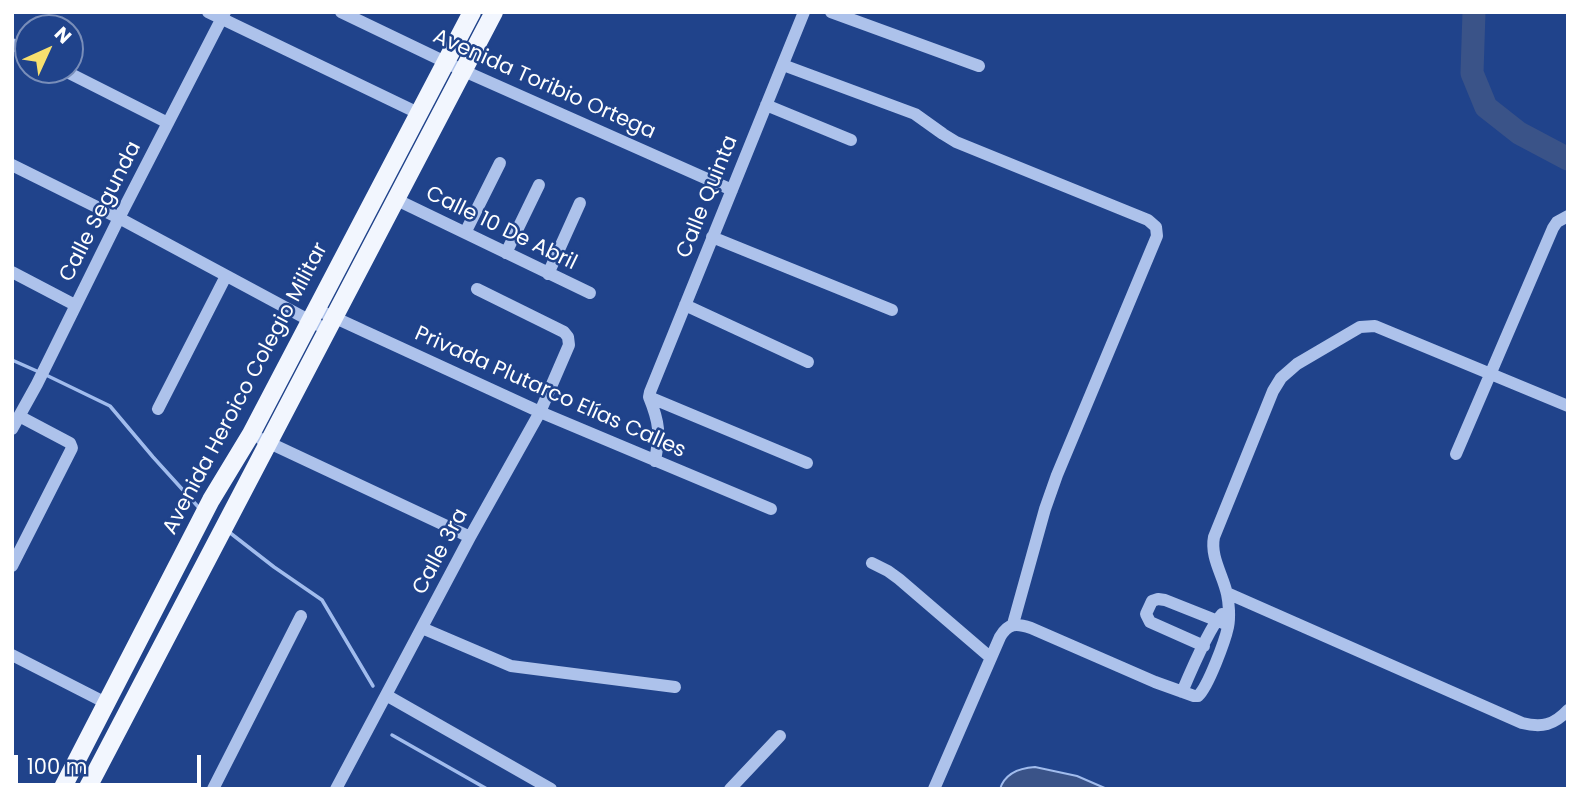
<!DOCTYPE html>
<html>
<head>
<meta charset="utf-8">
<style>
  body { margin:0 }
  #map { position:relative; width:1580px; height:801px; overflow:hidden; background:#20438b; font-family:Poppins,sans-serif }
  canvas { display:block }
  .frame { position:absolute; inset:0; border:14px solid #fff; pointer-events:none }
  .north { position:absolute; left:14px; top:14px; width:70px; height:70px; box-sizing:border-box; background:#20438b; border:2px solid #798eb9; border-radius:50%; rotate:45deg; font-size:19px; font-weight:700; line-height:28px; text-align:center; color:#fff }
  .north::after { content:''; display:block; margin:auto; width:24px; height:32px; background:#f8e06e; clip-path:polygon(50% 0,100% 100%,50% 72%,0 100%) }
  .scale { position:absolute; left:14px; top:755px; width:187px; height:32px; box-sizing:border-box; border:4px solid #fff; border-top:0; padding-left:9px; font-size:21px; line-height:24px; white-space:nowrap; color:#fff; -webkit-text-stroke:5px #20438b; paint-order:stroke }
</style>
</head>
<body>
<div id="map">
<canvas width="1580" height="801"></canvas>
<div class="frame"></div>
<div class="north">N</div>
<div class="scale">100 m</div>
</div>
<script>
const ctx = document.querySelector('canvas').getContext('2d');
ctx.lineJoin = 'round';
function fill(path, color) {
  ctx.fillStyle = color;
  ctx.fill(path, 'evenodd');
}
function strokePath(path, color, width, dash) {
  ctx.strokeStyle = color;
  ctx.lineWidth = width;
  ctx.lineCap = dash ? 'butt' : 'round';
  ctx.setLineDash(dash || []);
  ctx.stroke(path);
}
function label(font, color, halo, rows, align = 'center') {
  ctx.font = font + ' Poppins,sans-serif';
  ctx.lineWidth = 5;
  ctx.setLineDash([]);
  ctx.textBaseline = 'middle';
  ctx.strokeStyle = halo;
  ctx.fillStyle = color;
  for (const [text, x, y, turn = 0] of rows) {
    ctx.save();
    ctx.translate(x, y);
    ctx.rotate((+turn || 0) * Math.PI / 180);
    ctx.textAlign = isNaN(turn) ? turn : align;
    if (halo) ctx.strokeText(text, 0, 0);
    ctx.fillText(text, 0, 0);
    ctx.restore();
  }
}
const water = new Path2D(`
  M1035 767 1077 776 1107 789H1000C1005 773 1020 768 1035 767Z`);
const stream = new Path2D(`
  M12 360 39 372
  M46 375 110 406 153 457 201 510
  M229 532 274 567 322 600 373 686
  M392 735 487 789`);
const river = new Path2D(`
  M1474 12 1472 73 1486 107 1519 133 1568 159`);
const minor = new Path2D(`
  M208 12 418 113
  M341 12 464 71 732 190
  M831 12 979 66
  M12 44 28 52
  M783 65 915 114 943 134 956 142 1148 220 1156 227 1157 236 1057 475 1045 509 1013 624
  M63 70 168 123
  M766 105 851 140
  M12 165 119 218 318 325
  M395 199 590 293
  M465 233 500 163
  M712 237 892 310
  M506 253 539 185
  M12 272 75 305
  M548 274 580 203
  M685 305 808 362
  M316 309 540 412 771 509
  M649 397 650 392 804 12
  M649 397 807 463
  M649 397C660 424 660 433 655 461
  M158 409 226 276
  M12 429 37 384 119 218 225 12
  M261 439 470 537
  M1456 454 1553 228 1557 222 1568 216
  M872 563 888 571 899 579 991 658
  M12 566 72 448 70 443 19 416
  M1227 593 1522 723C1542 728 1554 725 1568 710
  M422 628 511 666 675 687
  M1204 646 1150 622 1146 614 1152 601 1158 599 1165 600 1228 625
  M12 655 106 703
  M1182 692C1190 673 1209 628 1222 614
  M386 695 551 789
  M213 789 301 616
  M336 789 470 537 540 412 569 345 568 337 564 332 477 289
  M730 789 780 736
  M934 789 1000 637C1008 623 1016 623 1031 628L1155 682 1194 696H1198C1208 687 1225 641 1228 627 1230 618 1229 603 1227 594 1223 575 1210 557 1214 537L1273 391 1281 378 1297 364 1360 327 1375 326 1568 406`);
const major = new Path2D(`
  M62 789 211 500 251 434 472 12
  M87 789 494 12`);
const streetNames = [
  ["Avenida Toribio Ortega",544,85,24],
  ["Calle Quinta",708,197,-68],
  ["Calle Segunda",101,212,-63],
  ["Calle 10 De Abril",501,229,26],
  ["Avenida Heroico Colegio Militar",246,389,-62],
  ["Privada Plutarco Elías Calles",550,393,24],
  ["Calle 3ra",441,552,-62]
];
fill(water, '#3a5388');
strokePath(water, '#a1bced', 2);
strokePath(stream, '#a1bced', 3.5);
strokePath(river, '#3a5388', 23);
strokePath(minor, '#adc2eb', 12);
strokePath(major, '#f2f6fe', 18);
label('21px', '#fff', '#20438b', streetNames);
</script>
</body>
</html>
